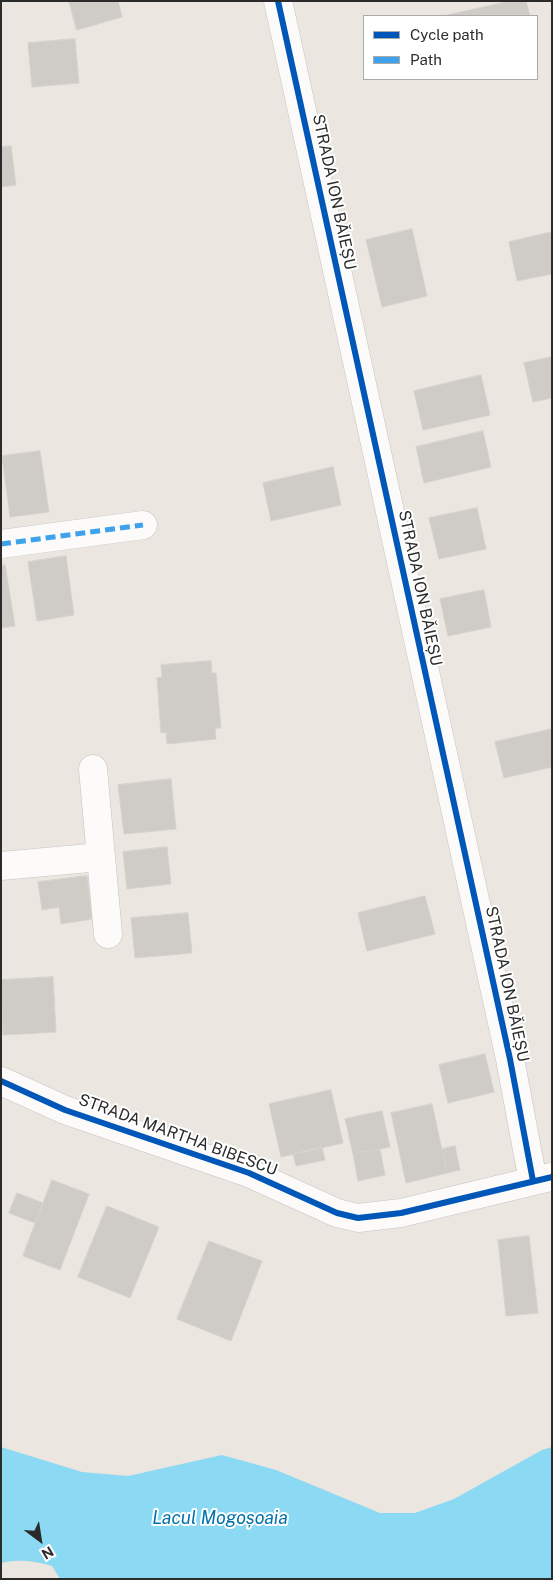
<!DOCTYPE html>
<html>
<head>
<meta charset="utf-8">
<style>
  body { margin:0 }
  #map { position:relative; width:553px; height:1580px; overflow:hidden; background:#ebe6e0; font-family:"Public Sans",sans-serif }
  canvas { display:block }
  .frame { position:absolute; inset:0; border:2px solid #2b2b2b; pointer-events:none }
  .legend { position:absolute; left:363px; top:15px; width:175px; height:65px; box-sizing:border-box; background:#fff; border:1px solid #aaa; margin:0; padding:6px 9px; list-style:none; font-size:15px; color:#2b2b2b }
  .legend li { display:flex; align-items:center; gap:10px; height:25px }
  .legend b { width:25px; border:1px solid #aaa }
  .north { position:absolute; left:15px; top:1515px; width:50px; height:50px; -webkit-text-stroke:4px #fff; paint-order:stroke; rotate:149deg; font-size:14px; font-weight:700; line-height:20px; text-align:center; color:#2b2b2b }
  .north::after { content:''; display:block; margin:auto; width:18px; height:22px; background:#2b2b2b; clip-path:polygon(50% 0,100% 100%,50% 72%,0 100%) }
</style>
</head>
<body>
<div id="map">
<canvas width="553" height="1580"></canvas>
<div class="frame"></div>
<ul class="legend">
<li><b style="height:6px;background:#0057b8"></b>Cycle path</li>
<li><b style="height:6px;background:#3ea3eb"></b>Path</li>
</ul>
<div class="north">N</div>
</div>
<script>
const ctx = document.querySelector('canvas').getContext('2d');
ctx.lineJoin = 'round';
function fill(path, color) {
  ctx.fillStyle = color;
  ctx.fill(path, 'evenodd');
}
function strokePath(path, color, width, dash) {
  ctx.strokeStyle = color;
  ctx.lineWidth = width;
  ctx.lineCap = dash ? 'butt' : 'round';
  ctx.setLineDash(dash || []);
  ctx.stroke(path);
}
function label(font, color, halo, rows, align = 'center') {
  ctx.font = font + ' "Public Sans",sans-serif';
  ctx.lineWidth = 4;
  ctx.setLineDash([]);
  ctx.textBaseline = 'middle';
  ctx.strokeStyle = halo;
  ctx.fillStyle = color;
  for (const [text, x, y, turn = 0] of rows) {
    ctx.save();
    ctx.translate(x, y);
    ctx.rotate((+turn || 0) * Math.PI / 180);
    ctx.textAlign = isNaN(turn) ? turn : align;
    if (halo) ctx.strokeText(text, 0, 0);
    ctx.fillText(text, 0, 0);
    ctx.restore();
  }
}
const water = new Path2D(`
  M1 1447 82 1472 128 1476 222 1455 276 1470 380 1513H415L454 1499 542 1450 552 1447V1579H60L52 1566C33 1561 20 1559 1 1563Z`);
const building = new Path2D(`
  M69 1H118L122 17 77 30Z
  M510 1H526L530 16H443Z
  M75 39 79 83 32 87 28 43Z
  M11 146 16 185 1 187V147Z
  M412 229 427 296 382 307 366 240Z
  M552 232V274L517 281 509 242Z
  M552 357V398L533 402 524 363Z
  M481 375 490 415 423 430 414 391Z
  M483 431 491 467 424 483 416 447Z
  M40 451 49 512 10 517 2 456Z
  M333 467 341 505 271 521 263 483Z
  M477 508 486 549 439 559 429 518Z
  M66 556 74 615 37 621 28 562Z
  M5 565 15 626 1 628V566Z
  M484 590 491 627 448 636 440 599Z
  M211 661 212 673H216L221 728H215L216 739 167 744 166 732 161 733 157 678 162 677 161 665Z
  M552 729V767L504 778 495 742Z
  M171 779 176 829 124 834 118 785Z
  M167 847 171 884 127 889 123 852Z
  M87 876 92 919 61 924 59 907 42 910 38 882Z
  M425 896 435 934 367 951 358 913Z
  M188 913 192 953 135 958 131 918Z
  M53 977 56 1032 3 1035 1 980Z
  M485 1054 494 1092 448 1103 439 1065Z
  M331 1090 343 1143 281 1157 269 1104Z
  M432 1104 447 1173 406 1183 391 1113Z
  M382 1111 390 1147 353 1154 345 1119Z
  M455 1146 460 1170 447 1173 442 1149Z
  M322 1147 325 1160 296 1166 293 1154Z
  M380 1149 385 1175 358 1181 353 1154Z
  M52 1180 89 1194 60 1270 23 1256Z
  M17 1193 43 1203 35 1223 9 1213Z
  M107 1206 159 1227 130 1298 78 1277Z
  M529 1236 538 1313 506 1316 498 1240Z
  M209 1241 262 1261 231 1341 177 1319Z`);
const minor = new Path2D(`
  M278 1 510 1059 533 1181
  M1 544 143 525
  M93 769 108 934
  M1 866 100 857
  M1 1081 65 1110 249 1173 337 1213 358 1218 401 1213 550 1177`);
const quiet = new Path2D(`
  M1 544 143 525`);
const cycleway = new Path2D(`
  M278 1 510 1059 533 1181
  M1 1081 65 1110 249 1173 337 1213 358 1218 401 1213 552 1177`);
const streetNames = [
  ["STRADA ION BĂIEȘU",334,192,78],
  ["STRADA ION BĂIEȘU",420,588,78],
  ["STRADA ION BĂIEȘU",507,984,78],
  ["STRADA MARTHA BIBESCU",178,1135,20]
];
const waterNames = [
  ["Lacul Mogoșoaia",220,1518]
];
fill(water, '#8cd9f4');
fill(building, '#cfccc7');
strokePath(building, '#d5d2cc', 1);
strokePath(minor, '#c4c2c2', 29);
strokePath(minor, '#fcfbfa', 28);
strokePath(quiet, '#3ea3eb', 5, [10, 5]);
strokePath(cycleway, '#0057b8', 6);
label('16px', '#2b2b2b', '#fff', streetNames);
label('italic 18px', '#0071aa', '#fff', waterNames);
</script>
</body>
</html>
